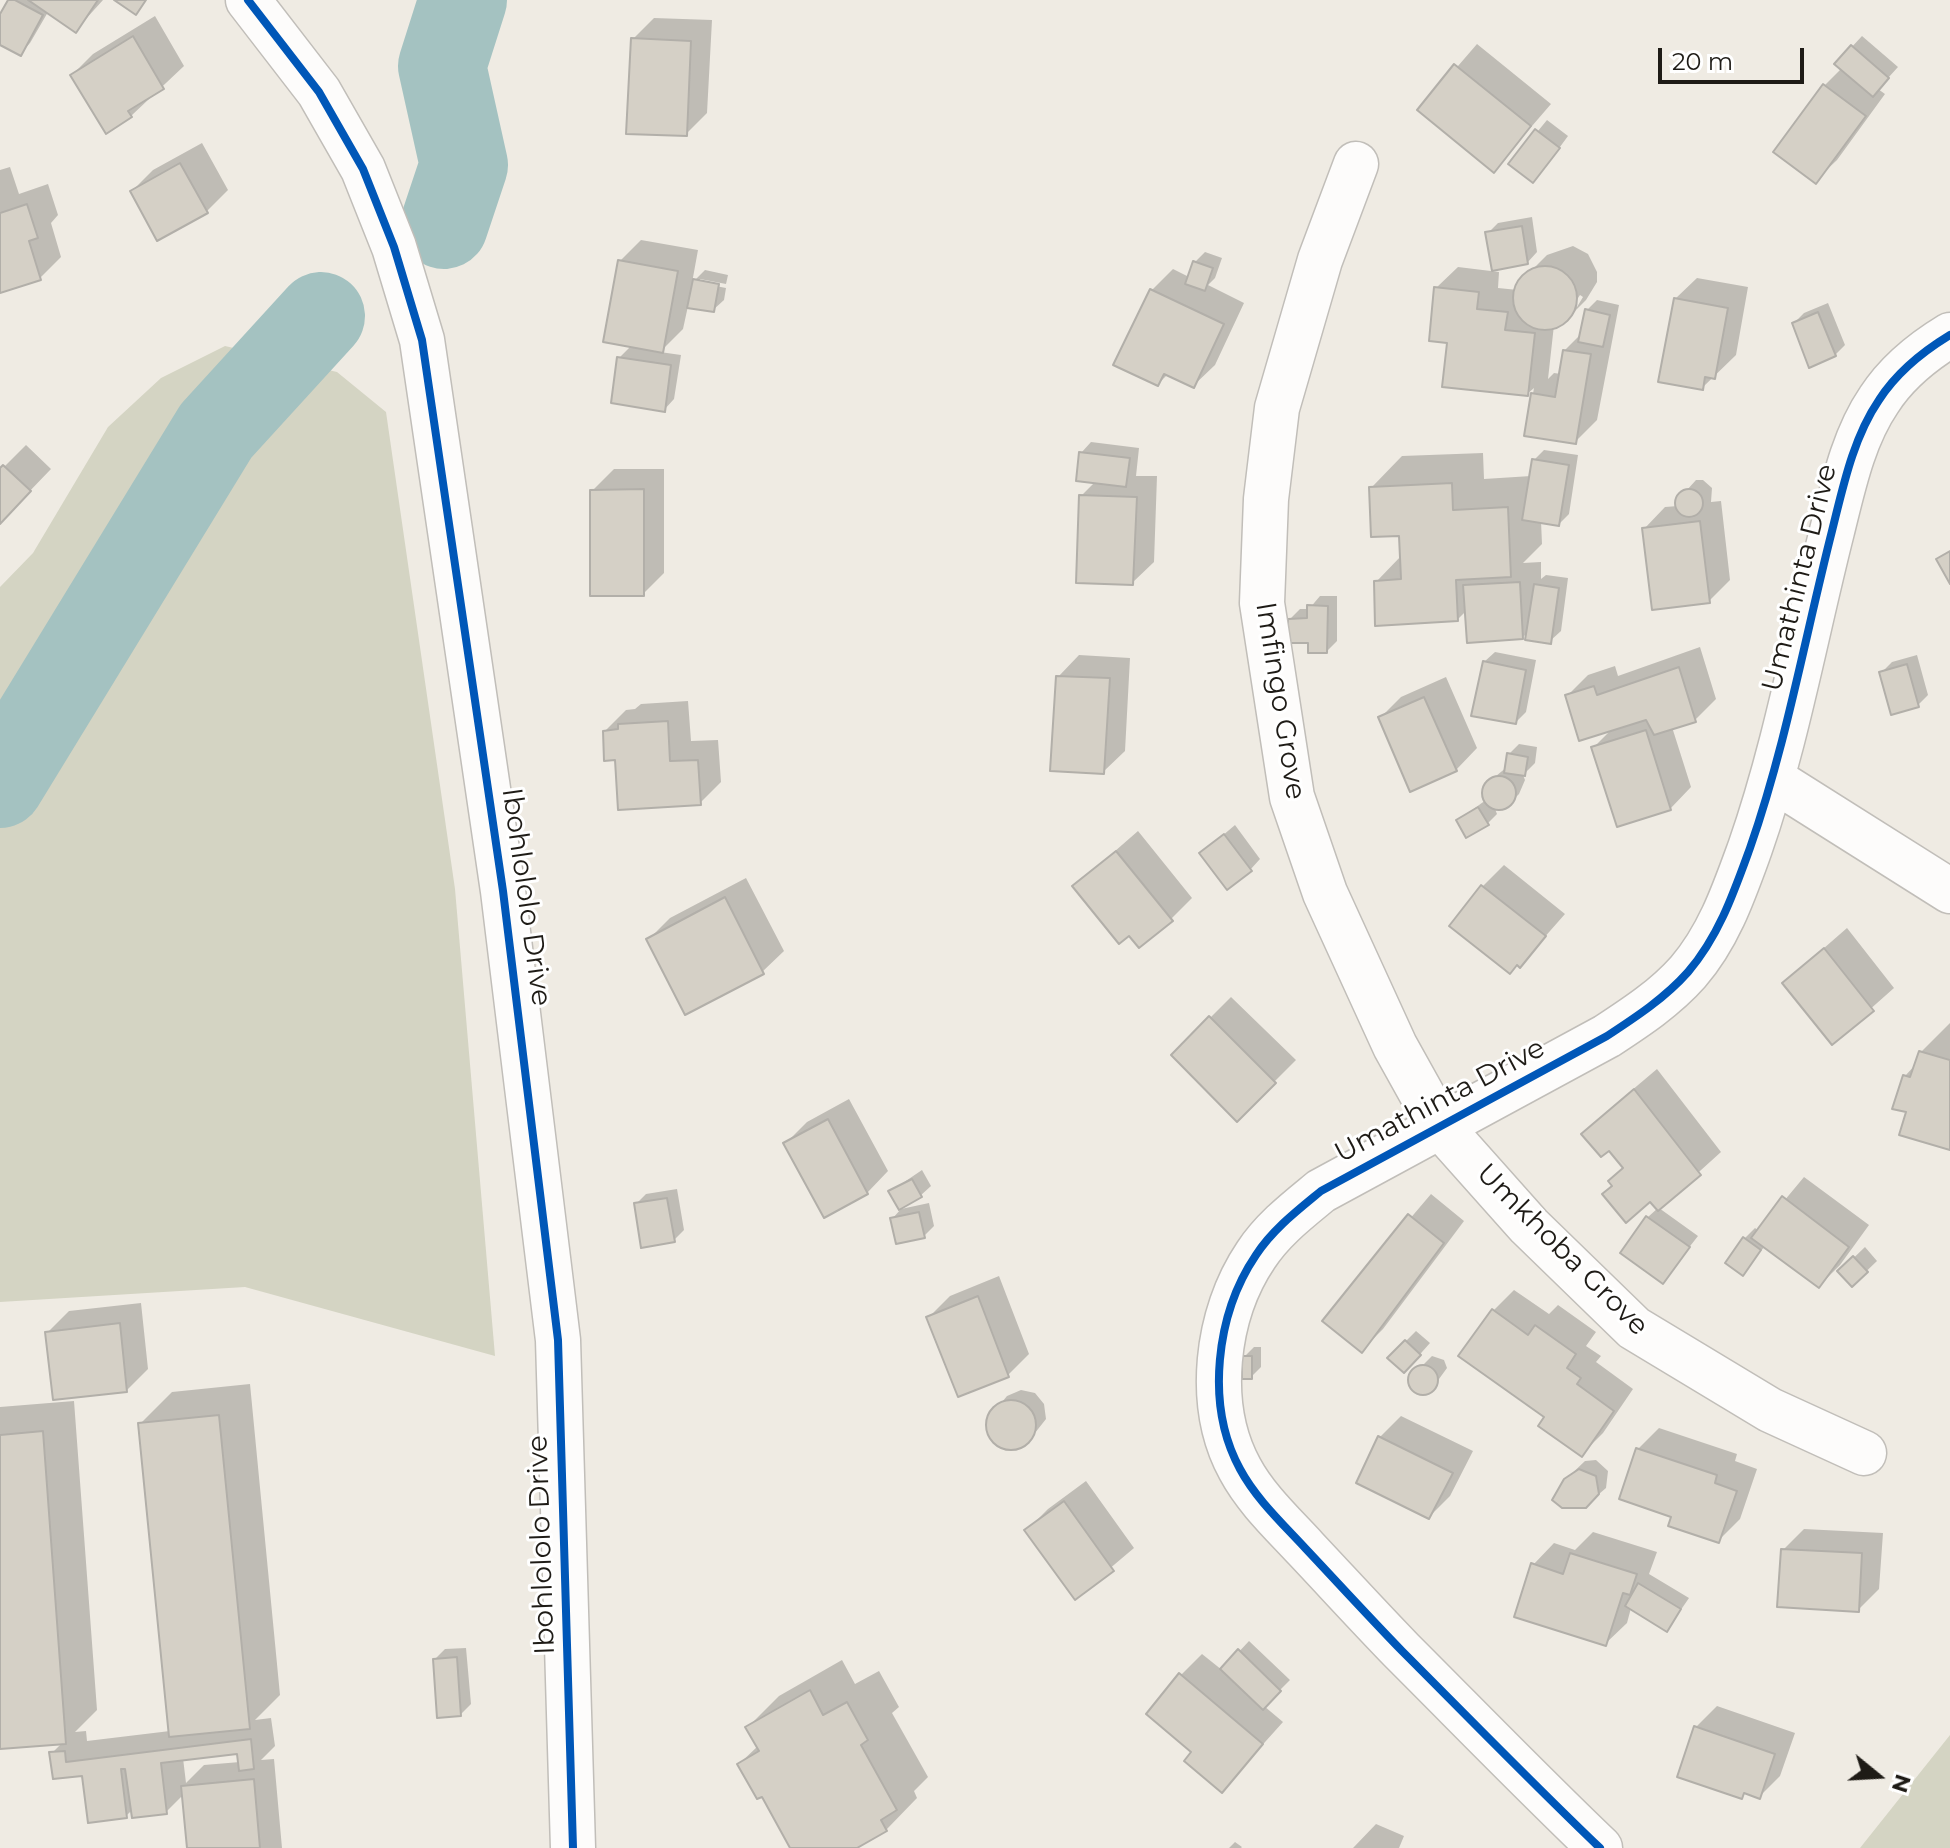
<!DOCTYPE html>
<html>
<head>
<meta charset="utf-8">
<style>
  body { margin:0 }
  #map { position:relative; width:1950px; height:1848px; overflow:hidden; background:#efebe3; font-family:Montserrat,sans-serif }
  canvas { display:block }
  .north { position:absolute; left:1838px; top:1736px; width:80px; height:80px; -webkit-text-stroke:6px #fff; paint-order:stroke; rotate:108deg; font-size:22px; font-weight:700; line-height:32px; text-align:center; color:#1e1b16 }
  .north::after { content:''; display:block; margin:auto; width:28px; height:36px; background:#1e1b16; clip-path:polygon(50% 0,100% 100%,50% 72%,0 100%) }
  .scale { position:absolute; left:1658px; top:48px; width:146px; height:36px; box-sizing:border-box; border:4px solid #1e1b16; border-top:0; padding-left:10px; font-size:24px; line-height:28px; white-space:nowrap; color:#1e1b16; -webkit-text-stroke:6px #fff; paint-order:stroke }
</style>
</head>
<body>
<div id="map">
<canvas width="1950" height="1848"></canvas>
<div class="north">N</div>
<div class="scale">20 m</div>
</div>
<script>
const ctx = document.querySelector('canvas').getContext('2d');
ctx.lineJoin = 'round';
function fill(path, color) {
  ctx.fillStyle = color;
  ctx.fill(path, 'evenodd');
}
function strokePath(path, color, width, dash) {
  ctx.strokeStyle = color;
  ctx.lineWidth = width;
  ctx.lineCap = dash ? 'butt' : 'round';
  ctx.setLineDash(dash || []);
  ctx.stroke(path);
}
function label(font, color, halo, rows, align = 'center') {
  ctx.font = font + ' Montserrat,sans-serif';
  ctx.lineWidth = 6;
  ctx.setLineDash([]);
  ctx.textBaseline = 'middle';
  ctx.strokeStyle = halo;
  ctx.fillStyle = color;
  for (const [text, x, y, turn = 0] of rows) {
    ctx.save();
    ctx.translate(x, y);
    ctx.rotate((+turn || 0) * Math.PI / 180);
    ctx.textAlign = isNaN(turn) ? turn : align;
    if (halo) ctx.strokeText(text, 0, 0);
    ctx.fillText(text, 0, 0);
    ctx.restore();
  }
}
const green = new Path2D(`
  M225 346 337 372 386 412 455 889 495 1356 245 1287 0 1302V587L33 553 108 427 161 378Z
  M1950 1735V1848H1860Z`);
const shadow = new Path2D(`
  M10 0H103L75 31 48 12 30 43 20 54 0 42V19Z
  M155 16 184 66 131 116 72 75 93 54Z
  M654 18 712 20 707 113 686 134 633 39Z
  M1862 36 1898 67 1878 89 1885 94 1837 160 1815 181 1824 86 1842 68 1837 63Z
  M1477 44 1551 104 1494 170 1420 110Z
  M1547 120 1568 136 1543 170 1511 164Z
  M202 143 228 190 207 211 132 191 153 170Z
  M10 167 19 194 48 184 58 215 51 223 61 257 40 278 0 291V170Z
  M1532 217 1537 252 1527 263 1488 233 1498 223Z
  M641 240 698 250 692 283 705 270 728 275 726 284 700 279V283L726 288 724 300 713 310 688 306 683 329 660 352 681 355 674 399 664 410 619 358 632 345 620 261Z
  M1573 246 1588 254 1597 272V282L1586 300 1564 322 1554 325 1548 379 1554 373 1561 374 1564 351 1582 333 1587 310 1597 300 1619 305 1597 420 1575 442 1526 434 1534 388 1527 394 1449 341 1436 288 1458 267 1499 272 1498 288 1518 290 1525 277 1547 255ZM1580 295 1583 297 1577 307H1572Z
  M1205 252 1222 258 1215 278 1208 285 1244 303 1215 365 1193 386 1168 374 1158 384 1152 290 1173 269 1189 277 1194 263Z
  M1697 278 1748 287 1736 355 1702 388 1675 299Z
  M1828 303 1845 345 1835 355 1794 323 1804 313Z
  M1091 442 1139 448 1136 476H1157L1154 562 1132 583 1081 496 1096 481 1081 453Z
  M26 445 51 469 0 522V471Z
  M1544 450 1578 455 1569 514 1559 524 1541 521 1542 544 1523 563 1541 562V579L1546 575 1568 578 1561 631 1550 641 1529 631 1522 638 1467 610 1457 620 1376 582 1402 555 1401 534 1371 488 1402 456 1483 453 1484 479 1531 476 1534 460Z
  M614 469H664V573L643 594 592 491Z
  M1696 480H1703L1712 488 1711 502 1721 501 1730 580 1709 601 1644 529 1665 507 1678 506 1677 501Z
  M1320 596H1337V641L1327 651 1310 641 1290 619 1300 609H1309Z
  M1700 647 1716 699 1695 720 1672 727 1691 787 1670 809 1594 747 1612 729 1567 696 1588 675 1615 666 1618 676Z
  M1495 652 1536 660 1526 712 1516 722 1484 662Z
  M1079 655 1130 658 1125 751 1103 772 1058 677Z
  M1917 655 1928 695 1918 705 1882 672 1892 662Z
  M1446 677 1477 748 1456 770 1380 718 1401 697Z
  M688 701 691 741 718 740 721 782 700 803 617 758 605 731 626 710 635 709 641 704Z
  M1519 744 1537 747 1535 763 1523 775 1525 780 1519 794 1508 805 1495 809 1497 814 1487 824 1458 820 1486 800 1485 785 1507 767 1509 754Z
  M1235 825 1260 859 1250 870 1202 853Z
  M1138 831 1192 898 1171 919 1075 886Z
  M1504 865 1565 914 1520 965 1483 886Z
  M746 878 784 951 762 972 649 939 670 918Z
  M1847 928 1894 988 1832 1043 1784 983Z
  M1231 997 1296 1060 1237 1119 1173 1055Z
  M1950 1023V1148L1908 1111 1905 1076 1917 1063 1921 1052Z
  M1657 1069 1721 1152 1659 1208 1698 1236 1662 1282 1648 1217 1658 1208 1650 1199 1614 1185 1625 1167 1605 1113Z
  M849 1099 888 1171 867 1193 786 1143 807 1122Z
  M922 1170 931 1186 920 1196 891 1191Z
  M1804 1177 1869 1225 1840 1265 1819 1286 1765 1246 1743 1273 1745 1238 1755 1228 1759 1231Z
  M677 1189 684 1230 674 1240 636 1204 646 1194Z
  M1431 1194 1464 1221 1383 1329 1362 1350 1324 1320Z
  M929 1203 934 1226 924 1236 892 1219 901 1209Z
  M1865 1247 1877 1261 1852 1285 1840 1271Z
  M999 1276 1029 1354 1008 1375 929 1317 950 1296Z
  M1514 1290 1549 1314 1558 1305 1596 1332 1586 1346 1601 1356 1596 1362 1633 1389 1603 1433 1582 1454 1547 1417 1493 1311Z
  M141 1303 148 1369 127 1390 48 1332 69 1311Z
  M1416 1331 1430 1343 1414 1361 1406 1341Z
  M1254 1347H1261V1367L1251 1377 1244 1357Z
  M1432 1356 1444 1360 1447 1368 1431 1390 1418 1392 1410 1378Z
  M250 1384 280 1695 255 1720 271 1718 275 1746 261 1760 274 1759 282 1848H189L184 1794 166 1812 133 1809 126 1816 84 1773 52 1753 63 1742 0 1747V1407L74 1401 97 1710 75 1732 86 1731 87 1741 170 1731 140 1424 172 1392ZM239 1751 240 1762 204 1765 186 1783 183 1758Z
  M1021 1390 1035 1393 1044 1404 1046 1419 1027 1443 1013 1449 999 1445 990 1434 988 1419 1007 1396Z
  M1401 1416 1473 1451 1450 1496 1429 1517 1380 1437Z
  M1659 1428 1737 1454 1735 1461 1757 1469 1740 1519 1719 1540 1673 1516 1638 1449Z
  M1596 1460 1608 1471 1606 1488 1585 1506 1565 1480 1585 1461Z
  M1086 1481 1134 1548 1076 1597 1027 1530 1048 1509Z
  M1804 1529 1883 1533 1879 1589 1858 1610 1783 1550Z
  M1593 1532 1657 1552 1649 1574 1689 1598 1667 1630 1631 1608 1627 1623 1605 1644 1533 1565 1554 1543 1575 1550Z
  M1249 1641 1290 1680 1264 1706 1283 1722 1222 1790 1181 1675 1202 1654 1222 1670Z
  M466 1648 471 1704 461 1714 435 1659 445 1649Z
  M842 1660 855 1684 879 1671 899 1707 892 1713 928 1777 914 1791 917 1798 886 1830 853 1848H792L763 1794 739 1764 758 1746 748 1727 779 1696Z
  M1717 1706 1795 1733 1780 1776 1759 1797 1746 1792 1741 1797 1696 1727Z
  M1376 1824 1404 1836 1399 1848H1353Z
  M1235 1842 1242 1847 1241 1848H1229Z`);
const river = new Path2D(`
  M444 225 464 165 442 66 463 0
  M0 784 216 431 321 316`);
const building = new Path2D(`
  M8 0H15L43 15 21 56 0 45V14Z
  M28 0H98L76 33Z
  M114 0H146L136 15Z
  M133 36 164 89 128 111 132 117 106 134 70 75Z
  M631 38 691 41 687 136 626 134Z
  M1851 45 1889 78 1873 97 1834 64Z
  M1454 64 1531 126 1494 173 1417 110Z
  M1823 84 1866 116 1816 184 1773 152Z
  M1535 129 1560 148 1533 183 1508 164Z
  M180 163 208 213 157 241 130 191Z
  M27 204 38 238 29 241 41 280 0 293V213Z
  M1522 226 1528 264 1492 271 1485 232Z
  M618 260 678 271 663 353 603 342Z
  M1193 261 1213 268 1205 291 1185 284Z
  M1513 298a32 32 0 1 1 64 0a32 32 0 1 1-64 0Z
  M693 279 719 284 714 312 687 308Z
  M1434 287 1479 292 1477 309 1508 312 1505 330 1535 333 1528 396 1442 387 1447 343 1429 341Z
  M1150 289 1224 324 1194 388 1164 374 1158 386 1113 365Z
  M1674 298 1728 308 1715 379 1705 377 1703 390 1658 382Z
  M1585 309 1610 315 1603 347 1578 342Z
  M1818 312 1836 356 1809 368 1792 323Z
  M1563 350 1591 354 1576 444 1524 436 1531 393 1555 397Z
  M617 357 671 365 665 412 611 403Z
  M1079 452 1130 458 1126 487 1076 481Z
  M1532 459 1569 465 1559 526 1522 520Z
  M3 465 31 491 0 524V468Z
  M1452 483 1453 510 1508 507 1511 577 1456 580 1458 621 1375 626 1374 581 1401 579 1399 536 1371 537 1369 487Z
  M1675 503a14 14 0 1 1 28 0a14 14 0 1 1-28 0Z
  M644 489V596H590V490Z
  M1079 495 1137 497 1133 585 1076 583Z
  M1700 521 1710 603 1652 610 1642 528Z
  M1950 551V584L1936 559Z
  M1520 582 1523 639 1467 643 1463 585Z
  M1534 584 1559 588 1551 644 1525 640Z
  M1307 605 1328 606 1327 653H1308V643H1288V619L1307 618Z
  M1483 661 1526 670 1516 724 1471 716Z
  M1907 664 1919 707 1891 715 1879 672Z
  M1679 667 1696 722 1654 735 1646 720 1579 741 1565 695 1594 686 1597 695Z
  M1056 676 1110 678 1104 774 1050 771Z
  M1424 697 1457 771 1410 792 1378 717Z
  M668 721 670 761 698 760 701 805 618 810 615 760 604 761 603 731 618 729V724Z
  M1646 730 1671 810 1617 827 1591 747Z
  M1507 753 1528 757 1525 776 1504 773Z
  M1482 793a17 17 0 1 1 34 0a17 17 0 1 1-34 0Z
  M1478 807 1489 825 1466 838 1456 820Z
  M1224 834 1252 871 1227 890 1199 853Z
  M1116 851 1173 921 1139 948 1129 936 1119 944 1072 886Z
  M1481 885 1546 936 1520 968 1517 965 1510 974 1449 926Z
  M725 897 764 974 685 1015 646 939Z
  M1824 948 1874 1011 1832 1045 1782 983Z
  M1209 1016 1276 1083 1237 1122 1171 1055Z
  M1919 1051 1950 1060V1150L1899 1135 1906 1112 1892 1109 1903 1075 1910 1077Z
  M1634 1089 1701 1175 1658 1211 1650 1202 1626 1223 1602 1194 1612 1186 1608 1181 1623 1168 1609 1151 1601 1157 1581 1134Z
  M828 1119 868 1194 824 1218 783 1143Z
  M912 1179 922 1197 899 1210 888 1191Z
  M1782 1196 1849 1247 1819 1288 1751 1238Z
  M667 1198 675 1242 641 1248 634 1203Z
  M919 1212 925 1238 896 1244 890 1218Z
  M1408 1214 1444 1243 1362 1353 1322 1321Z
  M1646 1216 1690 1247 1663 1284 1620 1253Z
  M1743 1237 1761 1250 1743 1276 1725 1263Z
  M1853 1256 1868 1272 1852 1287 1837 1271Z
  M978 1296 1009 1377 958 1397 926 1317Z
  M1492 1309 1528 1335 1535 1325 1576 1354 1567 1368 1581 1378 1577 1384 1614 1411 1582 1457 1538 1426 1544 1417 1458 1356Z
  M120 1323 127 1392 53 1400 45 1332Z
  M1405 1340 1421 1355 1404 1373 1387 1358Z
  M1242 1356H1252V1379H1242Z
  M1408 1380a15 15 0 1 1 30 0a15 15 0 1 1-30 0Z
  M986 1425a25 25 0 1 1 50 0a25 25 0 1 1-50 0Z
  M219 1415 250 1729 169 1737 138 1423Z
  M43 1431 66 1744 0 1749V1435Z
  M1378 1436 1453 1473 1429 1519 1356 1483Z
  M1636 1448 1717 1475 1715 1483 1737 1491 1719 1543 1668 1526 1671 1517 1619 1499Z
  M1579 1469 1596 1476 1599 1494 1586 1508H1562L1552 1500 1564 1479Z
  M1064 1501 1114 1571 1075 1600 1024 1530Z
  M1781 1549 1862 1553 1859 1612 1777 1607Z
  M1570 1553 1637 1574 1630 1595 1623 1593 1606 1646 1514 1617 1531 1563 1563 1574Z
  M1638 1583 1681 1609 1667 1632 1625 1606Z
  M1238 1649 1281 1691 1263 1710 1220 1669Z
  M457 1657 461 1716 437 1718 433 1659Z
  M1179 1673 1263 1744 1222 1793 1184 1761 1191 1752 1146 1714Z
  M810 1690 823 1715 847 1702 868 1740 861 1745 897 1810 881 1820 887 1831 857 1848H790L762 1797 757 1799 737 1764 759 1751 745 1727Z
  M1694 1726 1775 1754 1760 1799 1744 1793 1742 1799 1677 1777Z
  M251 1739 254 1769 239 1771 237 1754 161 1763 167 1814 132 1818 125 1769H121L127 1818 88 1823 82 1776 53 1779 49 1752 65 1751 66 1762Z
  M254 1779 260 1848H187L181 1786Z`);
const street = new Path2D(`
  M248 0 319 92 363 169 394 247 422 340 503 891 558 1340 573 1848
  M1356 164 1320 260 1277 408 1266 499 1262 603 1292 797 1325 893 1395 1046 1439 1125 1529 1226 1634 1328 1770 1410 1864 1453
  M1774 780 1950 891
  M1600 1848C1533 1784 1468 1717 1402 1651 1369 1617 1338 1583 1306 1549 1283 1524 1256 1499 1240 1469 1205 1405 1216 1314 1256 1255 1273 1229 1298 1210 1321 1191L1607 1036C1636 1017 1665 998 1688 972 1719 936 1734 892 1750 848 1786 745 1805 637 1832 531 1843 487 1853 438 1879 400 1897 372 1922 352 1950 335`);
const cycleway = new Path2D(`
  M248 0 319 92 363 169 394 247 422 340 503 891 558 1340 573 1848
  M1600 1848C1533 1784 1468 1717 1402 1651 1369 1617 1338 1583 1306 1549 1283 1524 1256 1499 1240 1469 1205 1405 1216 1314 1256 1255 1273 1229 1298 1210 1321 1191L1607 1036C1636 1017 1665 998 1688 972 1719 936 1734 892 1750 848 1786 745 1805 637 1832 531 1843 487 1853 438 1879 400 1897 372 1922 352 1950 335`);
const streetNames = [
  ["Umathinta Drive",1800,578,-76],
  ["Imfingo Grove",1280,701,81],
  ["Ibohlololo Drive",526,897,82],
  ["Umathinta Drive",1440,1101,-28],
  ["Umkhoba Grove",1562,1250,45],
  ["Ibohlololo Drive",542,1545,-92]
];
fill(green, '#d4d4c3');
fill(shadow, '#0003');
strokePath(river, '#a4c2c1', 88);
fill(building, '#d5d0c6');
strokePath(building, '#b2afa9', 2);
strokePath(street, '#c1beb9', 47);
strokePath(street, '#fdfcfb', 44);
strokePath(cycleway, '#0057b8', 8);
label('28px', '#1e1b16', '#fff', streetNames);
</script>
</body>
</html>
